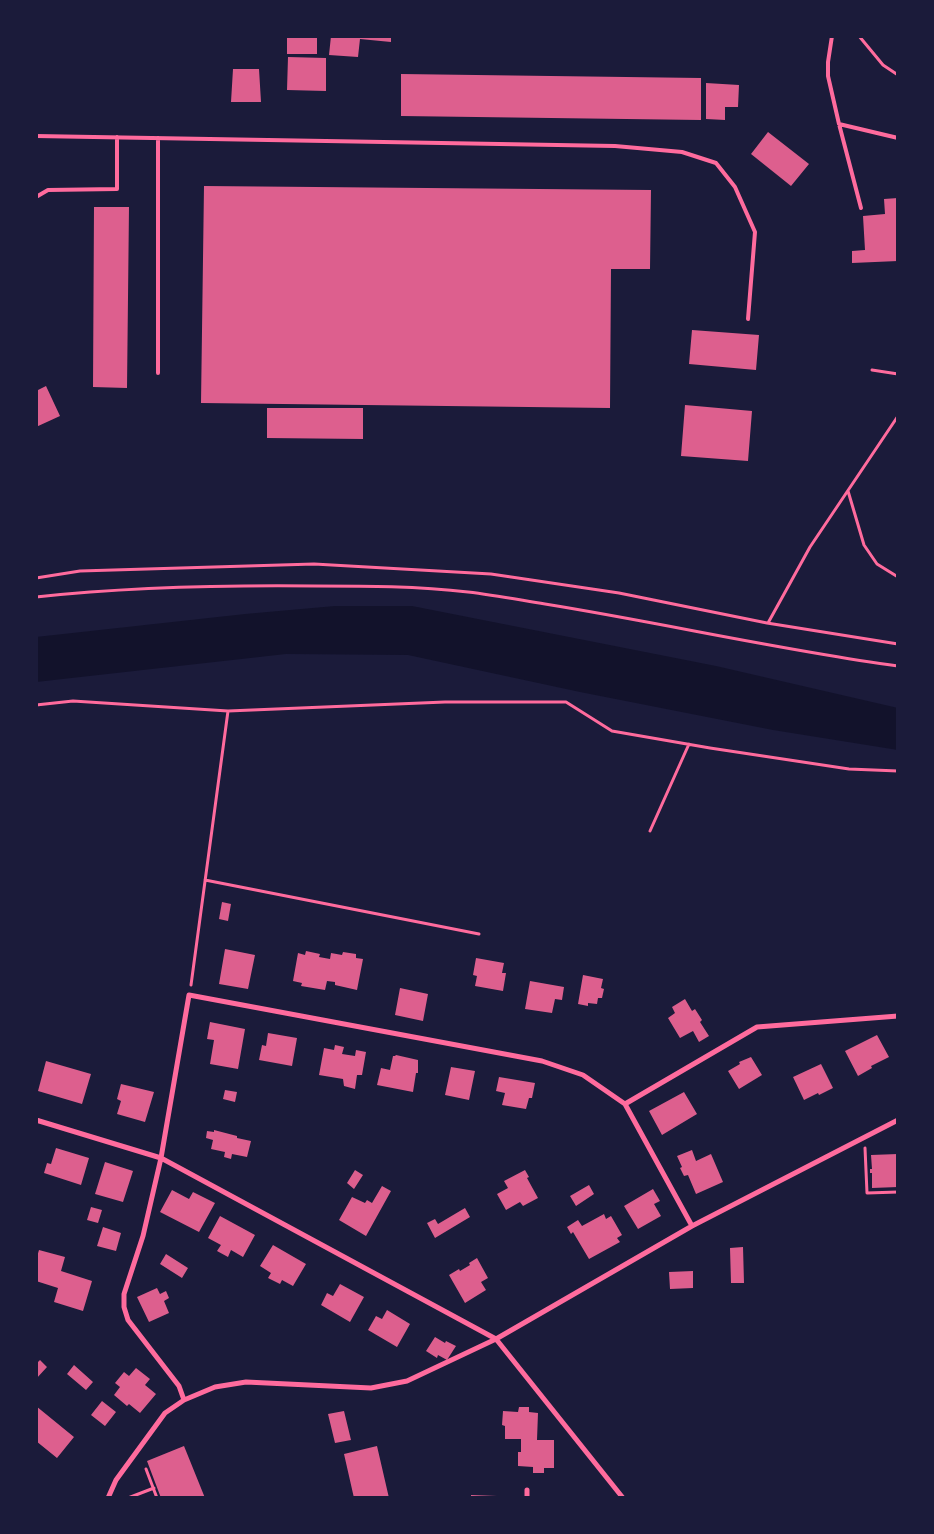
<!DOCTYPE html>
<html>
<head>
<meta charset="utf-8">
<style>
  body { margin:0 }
  #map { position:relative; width:934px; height:1534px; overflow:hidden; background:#1b1b3a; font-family:"Zilla Slab",serif }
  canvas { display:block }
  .frame { position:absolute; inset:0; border:38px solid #1b1b3a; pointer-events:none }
</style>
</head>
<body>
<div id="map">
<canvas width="934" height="1534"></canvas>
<div class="frame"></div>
</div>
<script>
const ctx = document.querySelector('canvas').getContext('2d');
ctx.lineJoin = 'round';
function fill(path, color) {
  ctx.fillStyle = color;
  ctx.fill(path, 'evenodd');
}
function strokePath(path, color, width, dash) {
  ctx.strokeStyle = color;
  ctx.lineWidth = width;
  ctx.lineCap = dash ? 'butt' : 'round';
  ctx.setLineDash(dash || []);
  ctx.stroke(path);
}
const water = new Path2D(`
  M335 606H412L716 666 898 708V750L773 730 580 692 408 655 286 654 36 682V637L245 614Z`);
const building = new Path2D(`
  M287 36H317V54H287Z
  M331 36H391V42L360 39 358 57 329 55Z
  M288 57 326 58V91L287 90Z
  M233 69H259L261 102H231Z
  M401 74 701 78V120L401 116Z
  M706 83 739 85 738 107H725V120L706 119Z
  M768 132 809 164 791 186 751 154Z
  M204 186 651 190 650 269H611L610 408 201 403Z
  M898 198V261L852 263V251L865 250 863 216 885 214 884 199Z
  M94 207H129L127 388 93 387Z
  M692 330 759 335 756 370 689 364Z
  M46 386 60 416 36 427V391Z
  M685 405 752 411 748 461 681 456Z
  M267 408H363V439L267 438Z
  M222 902 231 904 228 921 219 919Z
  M225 949 255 955 248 989 219 984Z
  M306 951 320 954 319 957 330 959 331 953 342 955 343 952 356 954V958L363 959 357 990 335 985V982L327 981 325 990 301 986 302 983 293 981 298 953 305 955Z
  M476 958 504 963 502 973H506L503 991 475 986 477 976 473 975Z
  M583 975 603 979 601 988 604 989 602 998H598L597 1004 588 1003V1006L578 1004Z
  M530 981 564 987 562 1000 555 999 552 1013 525 1009Z
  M400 988 428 994 423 1021 395 1015Z
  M685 999 692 1011 695 1009 702 1020 700 1022 709 1036 699 1042 693 1031 680 1038 668 1018 675 1013 672 1007Z
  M210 1022 245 1029 238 1069 210 1064 214 1040 207 1039Z
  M268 1033 297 1038 292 1066 259 1060 262 1045 266 1046Z
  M877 1035 889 1057 871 1066 872 1068 858 1076 845 1051Z
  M335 1045 344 1047 342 1054 355 1056 356 1050 366 1052 362 1075H357L355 1089 344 1086 343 1079 319 1075 324 1048 334 1050Z
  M396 1055 418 1060V1073H416L413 1092 377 1085 381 1068 390 1070 393 1056H395Z
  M751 1057 762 1075 739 1089 728 1071 740 1064 739 1062Z
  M46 1061 91 1074 82 1104 38 1091Z
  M821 1064 833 1088 819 1095 818 1093 804 1100 793 1077Z
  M451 1067 475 1071 469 1100 445 1095Z
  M499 1077 535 1083 532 1098H529L526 1109 502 1105 505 1093 496 1091Z
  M121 1084 154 1092 145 1122 117 1114 121 1101 117 1099Z
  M225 1090 237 1092 235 1102 223 1099Z
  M684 1092 697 1114 662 1135 649 1111Z
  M214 1130 237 1136V1138L251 1141 247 1157 232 1154 231 1159 224 1157 225 1152 211 1149 213 1140 206 1138 207 1131 214 1132Z
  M56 1148 89 1158 81 1185 44 1173 47 1163 51 1164Z
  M692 1150 696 1161 711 1154 723 1182 696 1194 688 1175 684 1176 680 1168 682 1167 677 1156Z
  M898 1154V1187L872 1188V1173H870V1169H872L871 1155Z
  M105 1162 133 1171 123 1202 95 1194Z
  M355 1170 363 1175 354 1189 347 1183Z
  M525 1170 529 1177 527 1178 538 1198 523 1206 520 1202 506 1210 497 1194 508 1188 504 1181Z
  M589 1185 594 1194 576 1206 570 1196Z
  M382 1186 391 1191 366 1236 339 1220 352 1197 365 1203 367 1200 372 1203Z
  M653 1189 660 1201 654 1204 661 1216 638 1229 624 1206Z
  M172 1190 189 1199 193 1192 215 1203 199 1232 160 1212Z
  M91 1207 102 1210 98 1223 87 1220Z
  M465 1208 470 1217 435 1238 427 1223 435 1219 438 1224Z
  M604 1214 606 1219 611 1216 622 1235 617 1238 620 1242 589 1259 573 1232 571 1234 567 1227 578 1220 582 1226Z
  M220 1216 255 1235 243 1257 231 1250 228 1257 217 1251 221 1245 208 1238Z
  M103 1227 121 1233 116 1251 97 1246Z
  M273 1245 306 1264 293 1286 282 1280 280 1284 268 1278 271 1273 260 1266Z
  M743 1247 744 1283H731L730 1248Z
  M39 1250 65 1257 61 1271 92 1281 83 1311 54 1302 58 1288 36 1281V1260Z
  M166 1254 188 1268 182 1278 160 1264Z
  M477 1258 488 1278 481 1282 486 1290 465 1303 449 1275 459 1269 460 1271 470 1265 469 1263Z
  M693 1271V1288L670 1289 669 1272Z
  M340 1284 364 1297 350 1322 321 1305 327 1293 333 1296Z
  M157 1288 160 1294 166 1291 169 1298 164 1301 169 1313 149 1322 137 1297Z
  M387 1310 410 1324 397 1347 368 1330 376 1316 382 1319Z
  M435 1337 445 1343 446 1341 456 1346 447 1360 438 1355 437 1358 426 1351Z
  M40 1360 47 1367 36 1379V1364Z
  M74 1365 93 1382 86 1390 67 1374Z
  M136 1368 150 1379 145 1385 156 1394 140 1413 129 1404 127 1406 114 1395 120 1387 115 1383 124 1372 129 1376Z
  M102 1401 116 1412 105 1426 91 1415Z
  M36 1406 74 1437 57 1458 36 1441Z
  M519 1407H529V1412L538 1413 537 1440H554V1468H544V1473H533V1467L518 1466V1452H521V1439H505V1426L502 1425 503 1411 518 1412Z
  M344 1411 351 1440 335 1443 328 1414Z
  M184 1446 205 1498H161L147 1461Z
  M377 1446 389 1498H354L344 1454Z
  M471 1495 497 1496V1498H471Z`);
const path = new Path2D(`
  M859 36 883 65 898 75
  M872 370 898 374
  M848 491 864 545 877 564 898 577
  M36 578 80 571 314 564 491 574 619 593 767 623 898 644
  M36 597C129 587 222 585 315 586 366 586 417 586 468 592 494 595 520 600 545 604 663 623 780 650 898 666
  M768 623 810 547 898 416
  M36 705 73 701 228 711 445 702H566L612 731 710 748 849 769 898 771
  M650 831 689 744
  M205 880 479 934
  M191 985 228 711
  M865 1148 867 1193 898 1192
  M146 1469 157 1498
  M128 1498 154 1488`);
const service = new Path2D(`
  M832 36 828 62V76L839 124 861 208
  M839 124 898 138
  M36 136 615 146 682 152 716 163 735 187 755 232 748 319
  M158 138V373
  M36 197 48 190 117 189V137`);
const minor = new Path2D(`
  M625 1104 757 1027 898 1016
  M36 1120 161 1158 496 1339 623 1498
  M184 1400 179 1386 128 1320 124 1307V1294L143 1236 161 1158 189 995 542 1061 583 1075 625 1104 692 1226
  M527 1490V1498
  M108 1498 116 1480 165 1413 184 1400 215 1387 246 1382 371 1388 407 1381 496 1339 692 1226 898 1120`);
fill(water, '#12122b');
fill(building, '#dd5f8e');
strokePath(path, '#ff6b9d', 3);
strokePath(service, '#ff6b9d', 4);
strokePath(minor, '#ff6b9d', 5);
</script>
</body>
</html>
